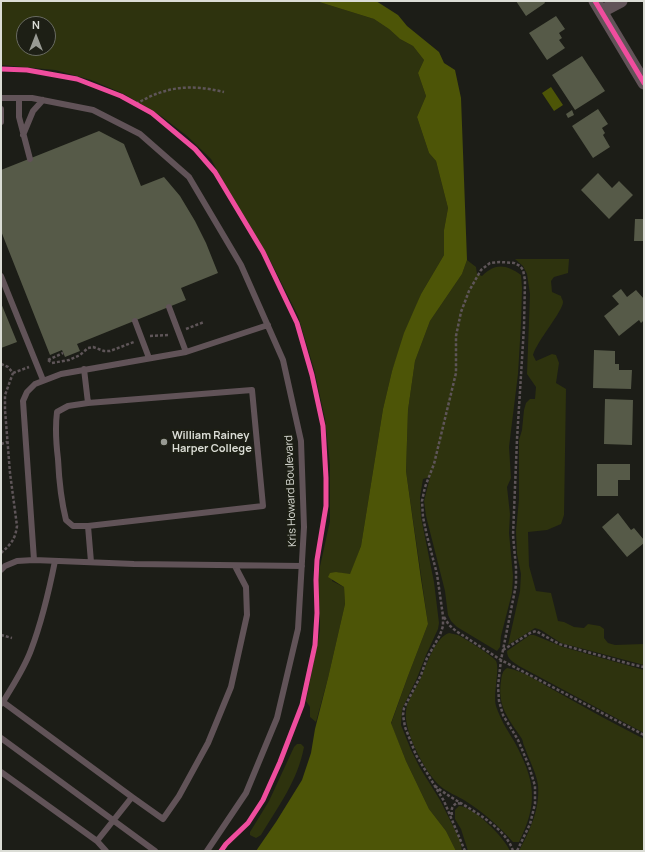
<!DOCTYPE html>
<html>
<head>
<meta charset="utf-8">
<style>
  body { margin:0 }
  #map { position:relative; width:645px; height:852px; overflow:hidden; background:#1c1d17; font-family:Manrope,sans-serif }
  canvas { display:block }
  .frame { position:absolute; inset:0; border:2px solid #dbddd6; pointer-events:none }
  .north { position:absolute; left:16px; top:16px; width:40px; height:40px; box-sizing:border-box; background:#1d1f15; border:1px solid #696b62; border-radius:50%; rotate:0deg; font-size:11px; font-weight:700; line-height:16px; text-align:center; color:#dbddd6 }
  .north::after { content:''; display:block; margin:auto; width:14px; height:18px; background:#989a93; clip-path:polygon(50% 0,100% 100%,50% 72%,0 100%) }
</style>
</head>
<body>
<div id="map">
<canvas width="645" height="852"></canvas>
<div class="frame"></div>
<div class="north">N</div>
</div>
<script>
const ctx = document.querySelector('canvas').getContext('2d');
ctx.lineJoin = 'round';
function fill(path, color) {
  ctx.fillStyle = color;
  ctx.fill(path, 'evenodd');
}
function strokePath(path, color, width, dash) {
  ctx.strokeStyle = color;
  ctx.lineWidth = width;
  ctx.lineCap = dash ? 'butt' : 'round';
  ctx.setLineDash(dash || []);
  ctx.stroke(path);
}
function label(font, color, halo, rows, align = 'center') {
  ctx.font = font + ' Manrope,sans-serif';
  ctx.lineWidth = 4;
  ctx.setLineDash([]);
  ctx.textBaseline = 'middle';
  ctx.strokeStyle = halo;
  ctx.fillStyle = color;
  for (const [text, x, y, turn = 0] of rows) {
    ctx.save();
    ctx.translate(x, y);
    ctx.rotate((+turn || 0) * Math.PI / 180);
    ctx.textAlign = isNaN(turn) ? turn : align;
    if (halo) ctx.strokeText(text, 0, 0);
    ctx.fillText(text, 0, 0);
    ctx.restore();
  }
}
const green = new Path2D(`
  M1 1H316L374 19 389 29 400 39 413 46 424 60 418 73 426 96 417 117 429 153 436 161 448 208 444 230V255L421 294 392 371 383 409 361 546 350 575 336 572 332 581 344 587 345 604 328 678 316 722 310 717V707L306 701 320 630V613L317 580 330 521V465L325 419 314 369 298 316 269 258 233 200 211 159 187 136 161 116 124 94 91 80 55 70 1 65ZM24 24H48V48H24Z
  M515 259H569L568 273 554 277 551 281 552 292 561 296C561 298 563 300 563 302 563 311 537 341 533 355L536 361 552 354 556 355 559 363 556 383 566 389 564 515 561 524 547 530 528 532 529 566 536 591 551 593 558 621 564 622 574 627 584 628 588 624 600 626 604 629V638L608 643 615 645 644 644V665L561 643 541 630 535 628 508 645 520 591 521 574 517 554 516 531 519 499V440L522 430 524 410 526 403 530 399H535L536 387 527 374 530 294 527 274 523 266Z
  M467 260 476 267 477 274 482 276C495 263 506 264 521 275L522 288 521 324 518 374 509 447 511 478 507 487 510 514 509 533 513 576 512 593 501 636 500 647 497 651 457 627 451 621 448 615 445 591 426 516 424 501 430 477 423 479 420 497 421 517 434 582 439 623 438 629 426 655 417 678 402 709 401 725 411 750 420 768 440 800 460 840 462 851H456L446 831 429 809 406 761 391 724 408 676 428 624 406 471 408 410 415 361 430 321 462 274Z
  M449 633C452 634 455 634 458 635 464 638 493 656 496 661 500 669 493 693 496 706 500 718 507 730 514 741 535 780 539 802 519 842H513C500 827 484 813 467 802 458 796 446 792 439 785 425 772 403 730 406 711 407 699 418 687 422 675 427 663 436 637 449 633Z
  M530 635H534L563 647 644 670V733L519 666C513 662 507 659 507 651Z
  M507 668C524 671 544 685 559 693 587 709 615 724 644 739V851H519C530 830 540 809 538 785 536 772 529 760 525 748 523 745 523 741 522 739 509 719 497 707 501 681 502 675 502 671 507 668Z
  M297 744H301L304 747C298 780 278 807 261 835L256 838 250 835V832L269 801 294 747Z
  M459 806C473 806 505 838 510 851H468L461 829 455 819V810Z`);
const water = new Path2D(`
  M316 1H376L398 15 407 26 439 52 444 63 455 70 461 98 467 260 462 274 430 321 415 361 408 410 406 471 421 579 428 624 408 676 391 723 406 761 429 809 446 831 456 851H256L276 822 302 780 311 753 315 729 328 678 345 604 344 587 328 577 330 573 336 572 350 574 361 546 383 409 392 371 404 333 421 294 444 255V230L448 208 436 161 429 153 417 117 426 96 418 73 424 60 413 46 400 39 389 29 374 19Z
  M551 87 563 105 554 111 542 93Z`);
const building = new Path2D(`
  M516 1H544L545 3 526 16Z
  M556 16 565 29 559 33 562 38 559 40 565 48 547 60 529 33Z
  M582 56 605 91 575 110 552 75Z
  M598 109 608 124 602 128 605 133 603 135 610 147 593 158 572 126Z
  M572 110 574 115 568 118 566 114Z
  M99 131 124 144 141 186 164 177 180 196 195 221 206 243 218 273 181 288 186 300 77 344 80 351 65 357 62 350 50 355 1 231V170Z
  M598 173 612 188 619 181 633 195 609 219 581 190Z
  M635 219H644V241H634Z
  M621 289 627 297 636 290 644 299V320L641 323 639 320 619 336 604 316 619 304 612 296Z
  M1 303 17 342 1 348Z
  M594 350 615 351V364H619V370H632L631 389 593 388Z
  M605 399 633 400 632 445 604 444Z
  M597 464H630V480H618V496H597Z
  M618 513 631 530 634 528 644 540V543L627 557 602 527Z`);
const path = new Path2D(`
  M136 104C166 86 190 84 224 92
  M186 329 204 322
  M150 336 170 335
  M48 360 52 363 69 360 80 355 88 348 93 347 104 351H110L134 342
  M48 360 63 353
  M1 364 8 367 13 373 5 395V410L10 473 17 526C15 540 11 544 1 553
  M13 373 29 367
  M1 444 7 442
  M444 617 449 625 456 631 501 660 644 735
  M1 635 12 638
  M503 650 530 633 536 631 559 644 630 664 644 667
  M435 786C457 804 504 822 513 851
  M452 815C451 809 452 806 457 803L462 804
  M465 851 444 801 416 755 405 727 403 715 404 708 421 675 427 658 440 635 443 626V616L437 574 427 536 423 517 422 501 425 487 434 464 456 373V336L461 312 469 291 481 270 490 263 500 262 514 263 520 266 523 270 525 280 524 327 517 439 513 535 516 568V585L501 660 498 686 499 701 503 715 518 740 529 766 535 786V804L530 824 517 851`);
const service = new Path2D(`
  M1 98H32L93 110 140 134 189 177 241 265 283 360 301 441 304 527 298 629 277 718 246 793 207 851
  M19 98V117L30 159
  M1 109V122
  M23 135 33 111 43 100
  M1 276 43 380
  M169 307 186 352
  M135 321 149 358
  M84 369 88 403
  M88 526 263 506 252 390 88 403 68 406 57 412C55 428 56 443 58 459 59 480 61 500 66 520L73 526H88L91 562
  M34 560 23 401 27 392 35 384 61 374 186 352 268 325
  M1 570 5 566 17 561 34 560 134 564 302 566
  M1 701 3 702C13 685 24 669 31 650 42 621 49 591 55 561
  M1 704 3 702 132 797 97 841 1 772
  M1 738 155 851
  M132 797 163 819 179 796 208 743 231 687 247 615 246 587 235 566
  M97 841 106 851`);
const minor = new Path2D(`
  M595 1 644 83
  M602 11 621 1`);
const cycleway = new Path2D(`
  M595 1 644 83
  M1 69 27 70 77 79 121 96 152 113 195 149 215 172 263 252 297 323 312 375 323 426 326 478V506L317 560 316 580 317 613 315 645 302 705 280 762 263 800 248 823 226 844 221 851`);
const markers = [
  [164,442,4,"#989a93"]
];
const poiNames = [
  ["William Rainey",172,436],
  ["Harper College",172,449]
];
const streetNames = [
  ["Kris Howard Boulevard",291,491,-92]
];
fill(green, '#2e330e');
fill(water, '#4d5507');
fill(building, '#565a48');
strokePath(path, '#5e5558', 2.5, [3, 2]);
strokePath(service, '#615358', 6);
strokePath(minor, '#615358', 13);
strokePath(cycleway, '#ef4d9e', 5);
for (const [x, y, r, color] of markers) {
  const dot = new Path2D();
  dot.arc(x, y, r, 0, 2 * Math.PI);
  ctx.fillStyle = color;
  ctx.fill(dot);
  strokePath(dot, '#1d1f15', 1.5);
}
label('bold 11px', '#dbddd6', '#1d1f15', poiNames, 'left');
label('11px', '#dbddd6', '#1d1f15', streetNames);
</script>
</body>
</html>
